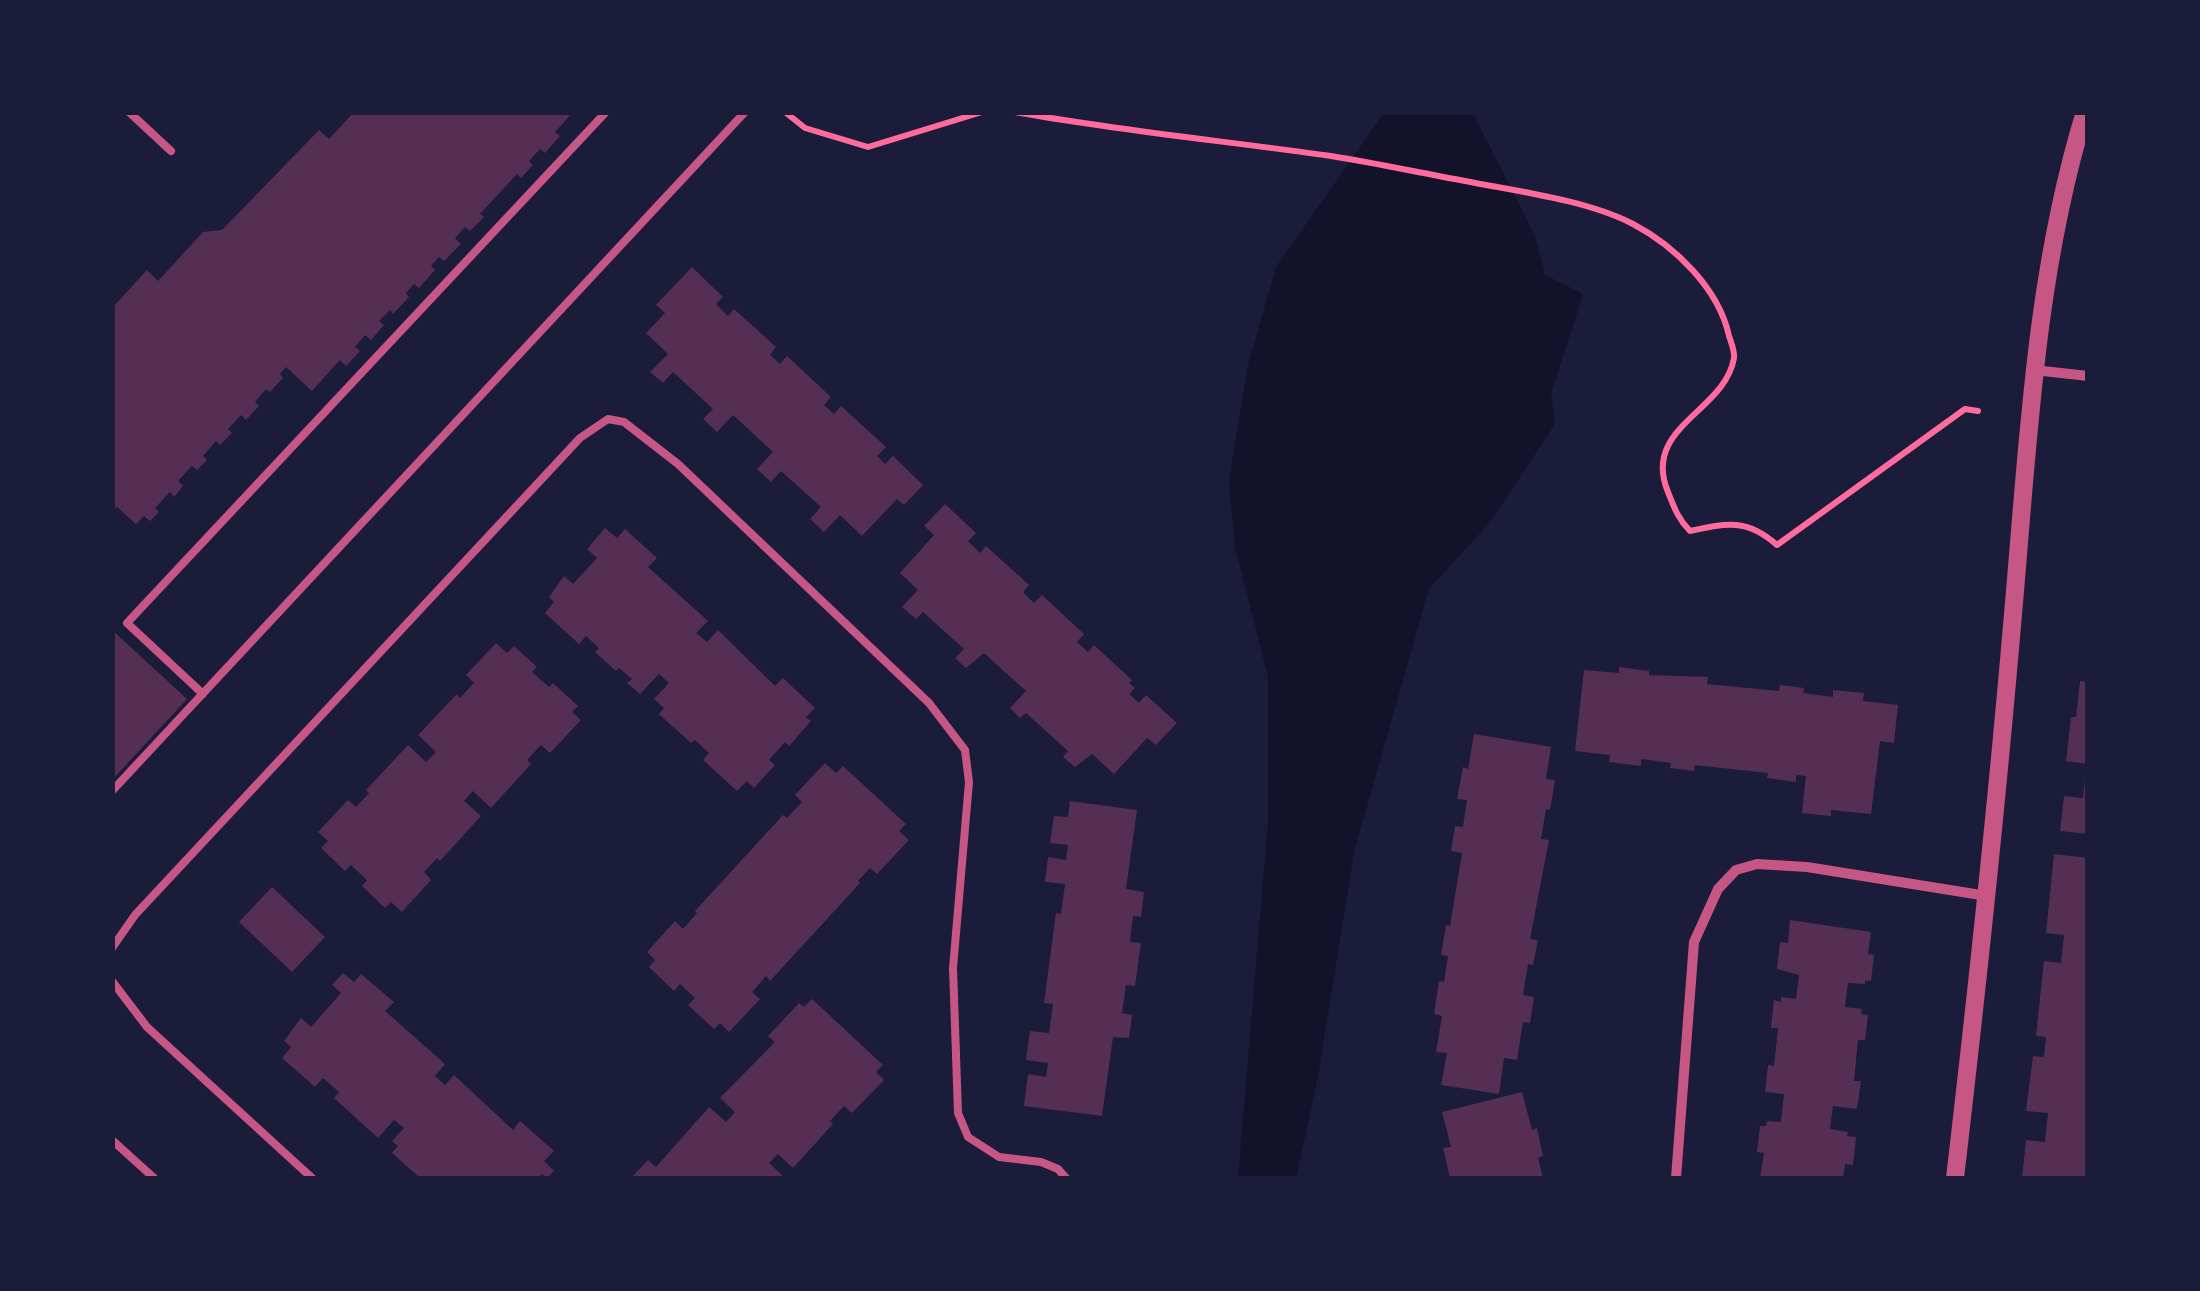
<!DOCTYPE html>
<html>
<head>
<meta charset="utf-8">
<style>
  body { margin:0 }
  #map { position:relative; width:2200px; height:1291px; overflow:hidden; background:#1b1b3a; font-family:"Golos Text",sans-serif }
  canvas { display:block }
  .frame { position:absolute; inset:0; border:115px solid #1b1b3a; pointer-events:none }
</style>
</head>
<body>
<div id="map">
<canvas width="2200" height="1291"></canvas>
<div class="frame"></div>
</div>
<script>
const ctx = document.querySelector('canvas').getContext('2d');
ctx.lineJoin = 'round';
function fill(path, color) {
  ctx.fillStyle = color;
  ctx.fill(path, 'evenodd');
}
function strokePath(path, color, width, dash) {
  ctx.strokeStyle = color;
  ctx.lineWidth = width;
  ctx.lineCap = dash ? 'butt' : 'round';
  ctx.setLineDash(dash || []);
  ctx.stroke(path);
}
const water = new Path2D(`
  M1384 113H1473L1535 236 1545 275 1583 294 1551 394 1555 424 1491 521 1429 589 1354 852 1318 1077 1296 1178H1238L1268 821V677L1235 547 1229 481 1248 365 1276 267Z`);
const building = new Path2D(`
  M354 112H573L555 132 560 136 545 153 540 149 529 161 533 165 521 178 517 174 480 214 484 217 470 231 465 227 455 238 461 244 444 261 439 257 431 266 435 270 419 288 414 284 406 293 409 297 393 314 390 310 379 321 384 325 371 340 365 335 355 347 360 351 346 366 340 360 312 391 286 367 280 374 283 378 270 392 266 389 255 402 259 406 246 420 241 415 228 429 232 433 220 445 216 441 203 456 207 460 197 470 192 466 178 481 183 486 174 497 170 492 155 508 159 512 150 521 144 516 136 524 117 507 112 512V308L147 270 158 281 203 232 222 230 319 130 329 139Z
  M692 267 723 297 716 304 728 316 734 309 776 347 770 355 780 364 787 356 831 397 824 405 834 414 841 406 886 447 877 456 885 464 893 456 923 485 904 505 897 499 862 536 840 515 824 532 810 519 821 507 781 471 771 482 757 469 773 452 733 415 717 432 703 419 713 409 673 372 663 383 650 372 668 354 646 333 665 313 656 305Z
  M945 504 976 533 968 541 980 553 986 546 1029 585 1023 592 1034 603 1042 595 1084 634 1077 642 1088 652 1094 645 1132 680 1129 683 1135 688 1129 694 1139 703 1146 695 1177 723 1156 745 1147 738 1114 774 1092 754 1075 767 1063 757 1068 751 1026 713 1020 718 1010 708 1026 691 984 653 966 668 955 658 964 649 923 612 916 619 902 607 918 590 900 573 934 535 924 526Z
  M605 528 617 538 625 529 657 558 648 567 708 621 696 633 707 642 718 630 775 686 783 678 815 708 806 717 811 721 789 746 785 742 769 760 775 765 754 788 747 781 737 791 703 760 709 753 695 740 691 743 659 714 664 708 654 699 669 683 659 674 640 694 627 683 632 679 619 668 616 671 595 652 599 648 586 636 579 644 545 613 554 602 549 597 564 576 573 584 597 558 587 549Z
  M112 630 187 699 112 780Z
  M496 643 507 653 514 646 537 667 532 672 549 687 553 683 578 706 572 712 581 720 550 753 541 745 527 760 531 764 491 808 473 791 464 801 481 816 440 861 437 858 424 872 431 880 402 912 391 902 385 908 362 886 367 880 351 865 345 871 321 848 328 841 318 832 348 800 356 807 369 793 366 790 408 745 426 762 436 752 418 735 457 694 460 698 474 683 466 675Z
  M1619 667 1649 671V675L1708 677 1707 684 1779 691 1780 685 1804 688 1803 693 1833 697V690L1864 693 1863 701 1898 705 1894 743 1880 741 1871 814 1831 810V816L1802 813 1806 776 1796 775V782L1767 778 1768 773 1695 765 1694 771 1670 768 1671 763 1641 759V766L1609 762 1610 755 1575 751 1584 670 1619 673Z
  M2080 681 2088 682V764L2066 761 2071 717H2076Z
  M1474 734 1551 747 1546 779 1555 780 1550 810 1546 809 1541 839 1549 840 1530 939 1538 940 1533 965 1528 964 1523 995 1534 997 1530 1023 1523 1022 1517 1060 1504 1058 1499 1094 1441 1085 1447 1053 1436 1052 1442 1016 1434 1014 1439 981 1444 982 1448 956 1441 955 1446 925 1450 926 1462 853 1451 851 1455 826 1463 827 1467 800 1457 799 1463 767 1468 769Z
  M825 763 836 773 843 766 906 824 899 831 909 840 877 874 870 868 858 881 860 883 770 981 766 976 752 992 760 999 729 1032 720 1023 714 1029 688 1005 695 998 680 984 674 991 649 967 655 960 647 952 675 921 683 929 697 913 695 911 783 815 787 818 802 802 795 795Z
  M2085 779 2088 834 2060 831 2064 796 2083 798Z
  M1070 801 1137 810 1126 889 1144 892 1141 917 1133 916 1130 942 1141 943 1135 986 1126 985 1122 1013 1132 1015 1129 1038 1113 1037 1102 1116 1024 1106 1028 1074 1046 1077 1048 1063 1026 1060 1030 1031 1049 1033 1053 1004 1044 1003 1056 913 1061 914 1065 884 1045 882 1048 857 1066 860 1068 845 1050 843 1054 816 1068 817Z
  M2054 854 2088 858V1178H2022L2026 1140 2045 1142 2048 1113 2026 1111 2033 1056 2044 1057 2046 1037 2036 1036 2044 961 2061 963 2064 935 2046 933Z
  M272 887 325 937 292 972 239 922Z
  M1790 920 1871 932 1868 954 1874 955 1871 981H1865V984L1848 983 1845 1007 1862 1009 1861 1014 1868 1015 1865 1040H1858L1854 1081H1861L1857 1109 1833 1106 1830 1129 1848 1132 1847 1136 1856 1137 1853 1165 1845 1164 1843 1178 1760 1177 1764 1153 1757 1152 1760 1126H1766L1767 1121 1781 1122 1784 1094 1765 1092 1768 1065 1774 1066 1778 1028H1771L1774 1000 1781 1002V997L1796 999 1799 975 1777 969 1780 942 1788 943Z
  M343 973 354 982 361 974 394 1002 385 1011 445 1064 435 1076 445 1085 454 1075 513 1130 520 1121 554 1151 544 1161 554 1171 547 1178 542 1174 538 1178H420L392 1153 398 1146 392 1141 404 1128 394 1120 378 1138 334 1098 339 1092 323 1078 315 1087 282 1058 291 1047 284 1041 301 1018 311 1027 341 993 332 985Z
  M812 999 883 1065 876 1072 884 1080 852 1113 844 1106 830 1121 833 1124 793 1168 778 1154 769 1163 783 1176 781 1178H631L648 1160 656 1167 709 1107 726 1122 735 1112 720 1098 775 1042 768 1036 799 1003 804 1007Z
  M1522 1092 1532 1130 1537 1128 1543 1156 1538 1158 1543 1178H1450L1443 1148 1451 1147 1442 1112Z`);
const path = new Path2D(`
  M785 112 805 128 868 147 982 112
  M1015 112C1120 131 1226 141 1331 156 1376 163 1420 173 1465 181 1516 191 1587 200 1633 224 1675 246 1719 289 1729 336 1731 342 1735 352 1734 358 1725 412 1641 427 1668 492 1674 507 1678 519 1690 531 1726 523 1747 518 1777 545L1965 409 1978 411`);
const service = new Path2D(`
  M129 112 171 151
  M203 694 127 623 606 112
  M112 791 745 112
  M112 948 135 915 580 438 608 419 624 422 678 464 929 703 965 750 969 782 953 968 958 1113 968 1137 999 1157 1041 1162 1058 1169 1066 1178
  M112 981 147 1027 312 1178
  M112 1140 154 1178`);
const minor = new Path2D(`
  M2034 370 2088 376
  M1676 1178 1694 942 1718 889 1736 870 1757 864 1807 867 1987 896`);
const tertiary = new Path2D(`
  M1955 1178C1977 990 1997 802 2013 614 2028 446 2035 274 2085 112`);
fill(water, '#12122b');
fill(building, '#542f53');
strokePath(path, '#ff6b9d', 6);
strokePath(service, '#c65784', 8);
strokePath(minor, '#c65784', 10);
strokePath(tertiary, '#c65784', 18);
</script>
</body>
</html>
